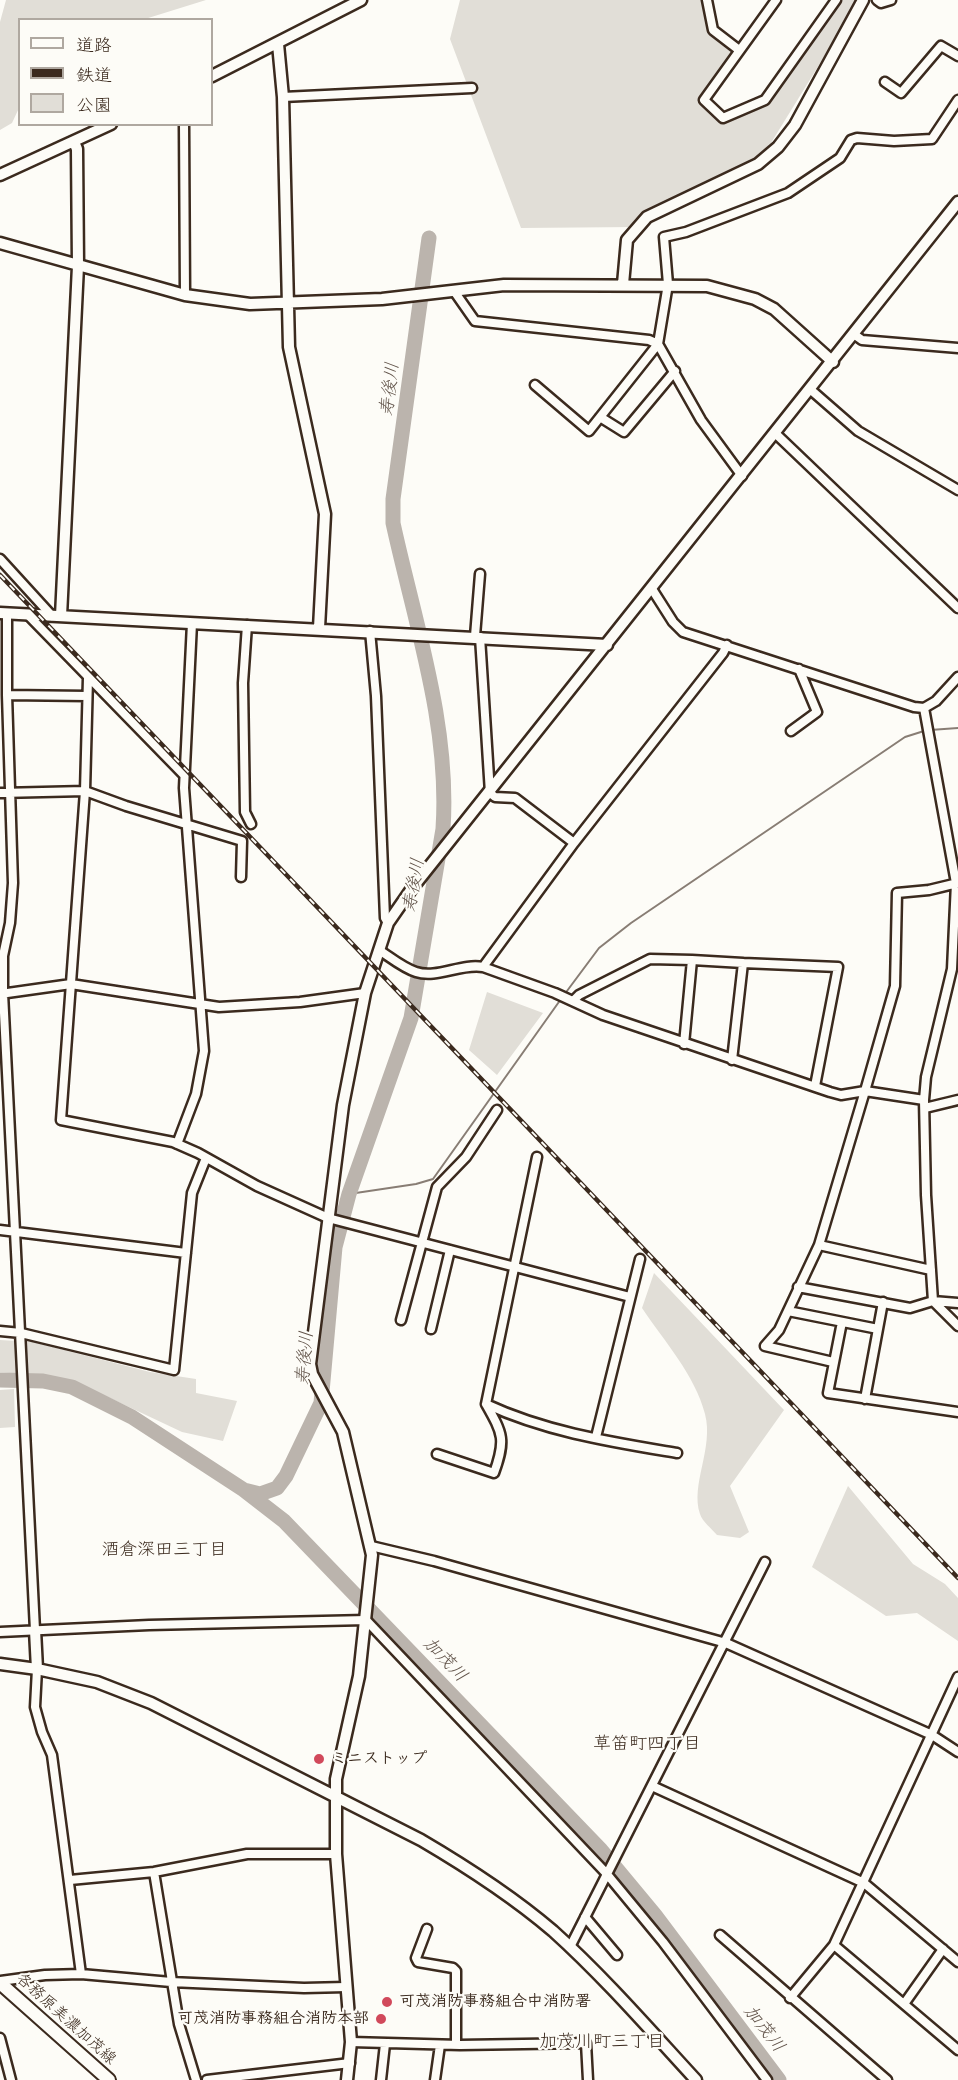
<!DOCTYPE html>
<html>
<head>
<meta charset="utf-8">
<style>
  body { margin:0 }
  #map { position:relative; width:958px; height:2080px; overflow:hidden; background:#fdfcf7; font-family:"Patrick Hand","Klee One",sans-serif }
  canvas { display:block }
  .legend { position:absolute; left:18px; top:18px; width:195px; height:108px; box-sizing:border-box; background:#fdfcf7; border:2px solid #afa8a0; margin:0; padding:8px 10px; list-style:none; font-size:18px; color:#3b2a1e }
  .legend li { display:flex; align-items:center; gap:12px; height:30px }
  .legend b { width:30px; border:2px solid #afa8a0 }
</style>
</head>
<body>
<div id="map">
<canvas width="958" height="2080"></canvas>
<ul class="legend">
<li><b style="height:8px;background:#fdfcf7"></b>道路</li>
<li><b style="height:8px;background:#3b2a1e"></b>鉄道</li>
<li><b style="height:16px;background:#e1ded7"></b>公園</li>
</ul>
</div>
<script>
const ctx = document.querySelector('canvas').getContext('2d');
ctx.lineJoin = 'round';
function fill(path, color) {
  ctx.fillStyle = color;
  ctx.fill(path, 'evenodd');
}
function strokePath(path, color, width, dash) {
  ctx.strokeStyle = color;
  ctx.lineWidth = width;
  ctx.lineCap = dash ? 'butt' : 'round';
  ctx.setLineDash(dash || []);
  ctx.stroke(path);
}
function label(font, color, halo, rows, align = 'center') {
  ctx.font = font + ' "Patrick Hand","Klee One",sans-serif';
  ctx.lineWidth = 4.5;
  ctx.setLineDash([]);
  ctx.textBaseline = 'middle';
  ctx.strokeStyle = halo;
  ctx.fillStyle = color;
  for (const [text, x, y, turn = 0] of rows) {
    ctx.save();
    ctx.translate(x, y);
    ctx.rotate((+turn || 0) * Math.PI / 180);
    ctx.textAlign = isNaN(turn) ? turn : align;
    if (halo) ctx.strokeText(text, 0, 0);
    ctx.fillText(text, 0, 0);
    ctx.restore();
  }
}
const green = new Path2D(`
  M6 0H206L145 19 20 20 19 108 12 123 0 130V22Z
  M460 0H707L713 30 739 50 704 100 724 118 765 100 836 0H859L758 164 635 227 521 228 450 39Z
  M487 992 543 1013 497 1075 469 1050Z
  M654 1273 784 1410 730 1486 749 1532 740 1538 717 1535C712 1529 702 1521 700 1514 690 1485 714 1448 705 1414 695 1375 664 1341 642 1308Z
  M0 1340 33 1342 150 1372 196 1379V1393L237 1401 223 1441 182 1432 95 1391 55 1378 0 1372Z
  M14 1389 15 1427 0 1428V1390Z
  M848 1486 913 1564 945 1584 958 1598V1641L917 1613 886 1616 812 1567Z`);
const stream = new Path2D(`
  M930 730 958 728
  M564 995 599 948 631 923 905 737 924 731
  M349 1194 416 1184 433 1179 561 999`);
const river = new Path2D(`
  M0 1380 43 1381 72 1387 132 1417 244 1490 284 1521 601 1850 655 1915 779 2080
  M244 1490 260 1494 277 1488 286 1476 321 1403 335 1247 349 1194 411 1018 443 829C450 725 415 624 393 523V499L429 238`);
const minor = new Path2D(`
  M707 0 713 30 739 50
  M776 0 704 100 723 118 765 100 836 0
  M877 0 881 3 891 0
  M885 82 901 93 941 46 958 56
  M283 97 472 88
  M184 124 185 295
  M454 291 475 321 649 340 658 344 701 420 742 476
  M855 335 862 340 958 348
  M535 385 589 431 658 344 668 284 664 237 686 232 788 193 840 158 851 140 857 138 894 141 932 139 958 100
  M811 390 858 431 958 490
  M600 417 624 432 675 371
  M776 434 958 608
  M0 559 52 616
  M652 589 673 622 683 632 914 707 924 708 956 883 952 969 926 1077 924 1100 926 1195 933 1301 958 1326
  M7 614V695L13 883 10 923 3 956V993L35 1630
  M28 615 184 775
  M247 625 243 683 245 812 251 824
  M370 631 376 696 385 918 388 923
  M475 636 480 574
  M480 637 490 793 495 797 515 798 574 843
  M88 678 85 791 61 1120 173 1142 198 1153 257 1186 328 1218 630 1297
  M7 695 87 696
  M924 708 936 701 958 677
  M791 731 817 712 799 669
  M0 793 85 791 126 806 242 841 241 877
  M379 950C390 957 403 968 416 972 437 979 461 963 483 967L555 993 603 1015 830 1092 841 1095 865 1091 924 1100
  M692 960 743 963
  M483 967 574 843 723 653 727 645
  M0 994 71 984 219 1007 300 1002 365 993
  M573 1001 579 995 650 959 692 960 684 1044
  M732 1060 743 963 838 967 815 1086
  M925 1108 958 1100
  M177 1144 196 1094 204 1051 184 788 192 623
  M0 1230 186 1253
  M819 1245 931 1270
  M798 1287 910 1308 933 1301 958 1303
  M788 1311 878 1329
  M401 1320 437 1187 466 1157 497 1110
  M842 1322 828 1393 958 1412
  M431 1329 450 1250
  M0 1331 21 1333 174 1370 192 1193 206 1158
  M833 1362 765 1346 779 1330 819 1245 865 1091 895 986 897 893 929 890 958 883
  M865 1399 883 1302
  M486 1404C546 1432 612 1442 677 1453
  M596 1437 640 1259
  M437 1454 494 1473C506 1440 503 1434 486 1404L537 1157
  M371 1546 434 1561 726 1643 932 1735 958 1752
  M0 1632 149 1625 366 1620 606 1873 663 1942 767 2080
  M37 1669 35 1707 42 1732 52 1755 81 1974
  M652 1786 864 1883 958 1962
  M154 1872 179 2024 196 2080
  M70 1880 154 1872 247 1854H336
  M585 1917 617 1955
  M427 1929 416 1958 418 1962 453 1968 456 1971V2045
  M720 1935 887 2080
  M834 1945 958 2050
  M570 1947 765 1562
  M0 1981 45 1975 81 1974 171 1982 304 1988 346 1987
  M790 1998 834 1945 958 1677
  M904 2004 943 1949
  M0 2038 11 2080
  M351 2042 460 2045 586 2043 588 2080
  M207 2080 350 2063
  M381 2080 385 2044
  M435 2080 440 2045`);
const tertiary = new Path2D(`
  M278 44 283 97 289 347 325 514 319 628
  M212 76 361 0
  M0 175 111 124
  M0 243 185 295 250 304 382 299 504 285 707 286 755 299 774 309 833 362
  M623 284 627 240 647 217 758 164 778 147 795 125 863 0
  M0 613 607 645
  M61 616 78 266 77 149 74 142
  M35 1630 37 1669
  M0 1664 37 1669 97 1682 151 1703 421 1840C467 1867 512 1896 553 1931 604 1977 650 2030 696 2080
  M347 2080 351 2042 336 1854V1779L359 1676 372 1555 343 1432 312 1374 310 1364 343 1105 365 993 388 923 413 887 958 202`);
const secondary = new Path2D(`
  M0 1983 109 2080`);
const rail = new Path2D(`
  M0 575 958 1578`);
const markers = [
  [319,1759,6,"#d1495b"],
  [387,2002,6,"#d1495b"],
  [381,2019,6,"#d1495b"]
];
const poiNames = [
  ["ミニストップ",331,1759],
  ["可茂消防事務組合中消防署",399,2002],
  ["可茂消防事務組合消防本部",369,2019,"right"]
];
const streetNames = [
  ["各務原美濃加茂線",66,2019,42]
];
const waterNames = [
  ["寿後川",390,389,-83],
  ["寿後川",414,885,-80],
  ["寿後川",305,1358,-85],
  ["加茂川",445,1660,46],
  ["加茂川",764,2029,52]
];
const neighbourhoodNames = [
  ["酒倉深田三丁目",164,1550],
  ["草笛町四丁目",647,1744],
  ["加茂川町三丁目",602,2042]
];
fill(green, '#e1ded7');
strokePath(stream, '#887d74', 2);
strokePath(river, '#bbb4ad', 15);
strokePath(minor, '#3b2a1e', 13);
strokePath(tertiary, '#3b2a1e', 15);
strokePath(secondary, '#3b2a1e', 16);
strokePath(minor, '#fdfcf7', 8);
strokePath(tertiary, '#fdfcf7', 10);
strokePath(secondary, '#fdfcf7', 12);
strokePath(rail, '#3b2a1e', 4.5);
strokePath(rail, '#fdfcf7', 2, [7]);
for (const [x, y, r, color] of markers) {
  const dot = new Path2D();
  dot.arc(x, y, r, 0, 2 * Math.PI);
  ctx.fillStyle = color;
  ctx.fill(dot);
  strokePath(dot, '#fdfcf7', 2);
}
label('bold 16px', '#3b2a1e', '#fdfcf7', poiNames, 'left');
label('16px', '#3b2a1e', '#fdfcf7', streetNames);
label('italic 18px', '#615349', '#fdfcf7', waterNames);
label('18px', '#3b2a1e', '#fdfcf7', neighbourhoodNames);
</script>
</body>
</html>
